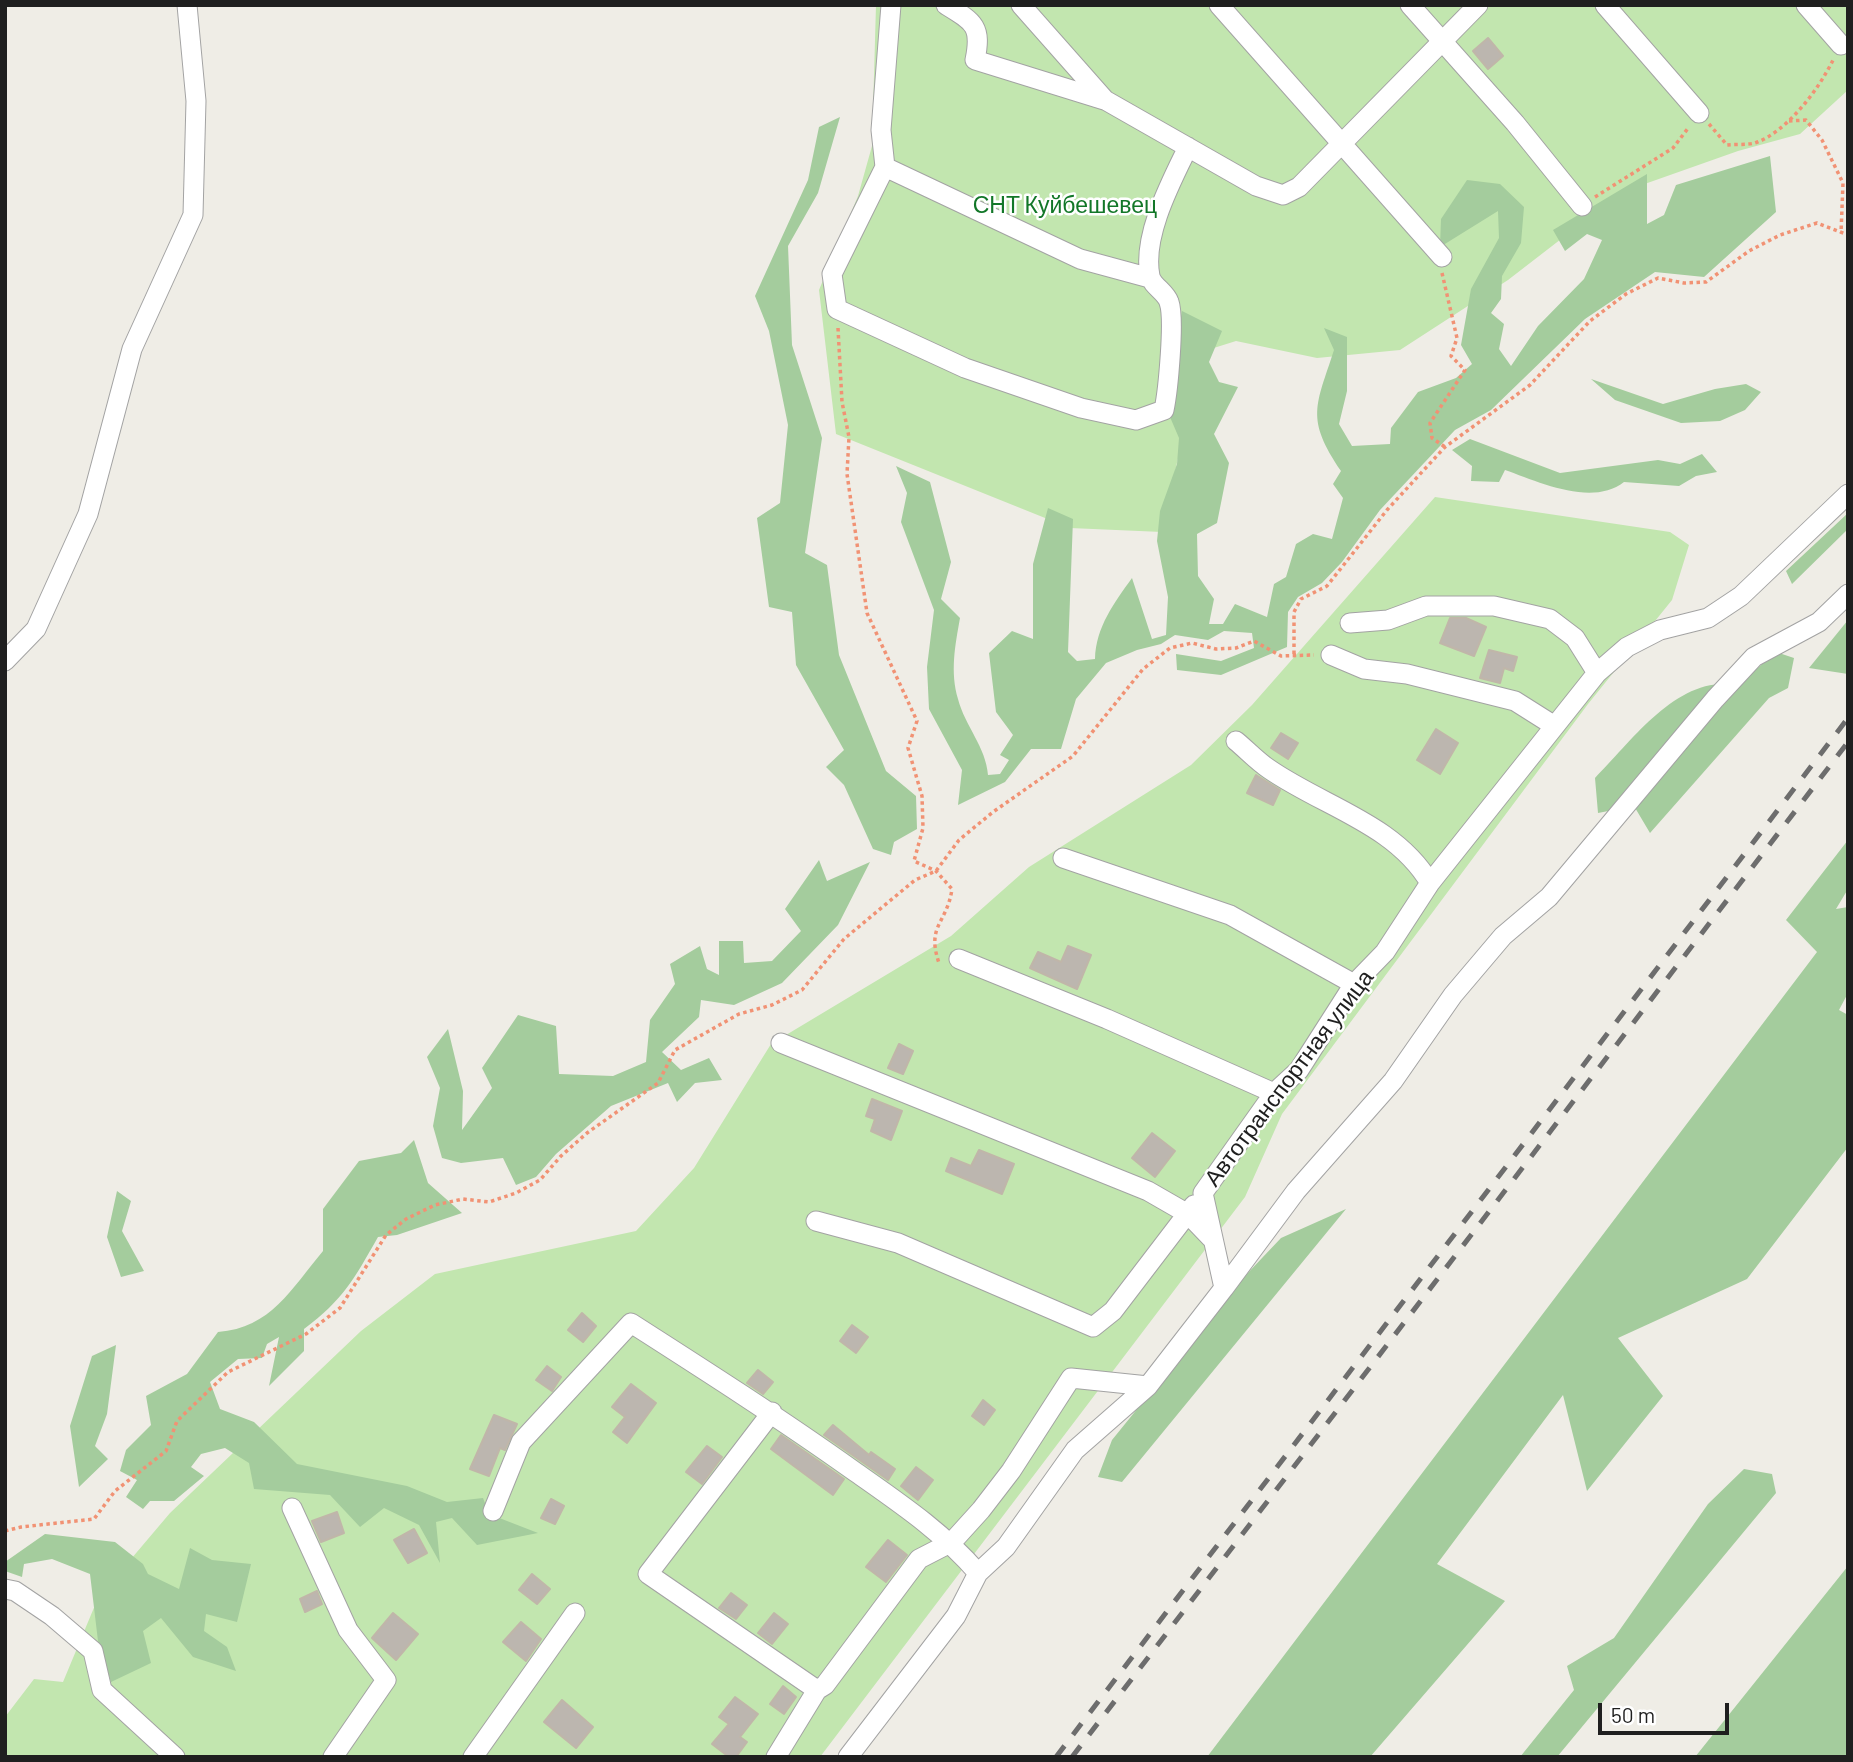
<!DOCTYPE html>
<html>
<head>
<meta charset="utf-8">
<style>
  body { margin:0 }
  #map { position:relative; width:1853px; height:1762px; overflow:hidden; background:#efede6; font-family:Barlow,sans-serif }
  canvas { display:block }
  .frame { position:absolute; inset:0; border:7px solid #1f1f1f; pointer-events:none }
  .scale { position:absolute; left:1598px; top:1703px; width:131px; height:32px; box-sizing:border-box; border:4px solid #1f1f1f; border-top:0; padding-left:9px; font-size:21px; line-height:24px; white-space:nowrap; color:#1f1f1f; -webkit-text-stroke:5px #fff; paint-order:stroke }
</style>
</head>
<body>
<div id="map">
<canvas width="1853" height="1762"></canvas>
<div class="frame"></div>
<div class="scale">50 m</div>
</div>
<script>
const ctx = document.querySelector('canvas').getContext('2d');
ctx.lineJoin = 'round';
function fill(path, color) {
  ctx.fillStyle = color;
  ctx.fill(path, 'evenodd');
}
function strokePath(path, color, width, dash) {
  ctx.strokeStyle = color;
  ctx.lineWidth = width;
  ctx.lineCap = dash ? 'butt' : 'round';
  ctx.setLineDash(dash || []);
  ctx.stroke(path);
}
function label(font, color, halo, rows, align = 'center') {
  ctx.font = font + ' Barlow,sans-serif';
  ctx.lineWidth = 5;
  ctx.setLineDash([]);
  ctx.textBaseline = 'middle';
  ctx.strokeStyle = halo;
  ctx.fillStyle = color;
  for (const [text, x, y, turn = 0] of rows) {
    ctx.save();
    ctx.translate(x, y);
    ctx.rotate((+turn || 0) * Math.PI / 180);
    ctx.textAlign = isNaN(turn) ? turn : align;
    if (halo) ctx.strokeText(text, 0, 0);
    ctx.fillText(text, 0, 0);
    ctx.restore();
  }
}
const grass = new Path2D(`
  M876 5H1848V90L1800 134 1738 151 1622 192 1508 280 1400 350 1317 358 1236 341 1201 352 1162 532 1070 528 836 434 819 290 858 196 872 146Z
  M1435 497 1670 532 1689 545 1672 600 1588 704 1282 1114 1245 1197 820 1757H5V1717L34 1679 63 1682 98 1598 170 1513 361 1331 435 1274 636 1231 694 1168 771 1044 951 936 1029 867 1191 765 1252 705Z`);
const forest = new Path2D(`
  M840 117 818 193 788 246 792 345 822 438 805 553 827 565 839 655 886 771 916 796 917 829 894 842 891 855 873 849 844 785 826 767 844 750 796 665 792 612 769 607 757 518 780 503 788 425 769 331 755 296 808 180 819 127Z
  M1770 156 1776 212 1704 277 1655 272 1585 319 1491 410 1455 430 1380 510 1342 562 1322 583 1298 597 1288 612 1287 647 1221 675 1177 670 1176 654 1221 661 1254 648 1252 633 1224 631 1208 640 1175 635 1161 644 1137 650 1106 663 1076 699 1061 749H1031L1005 782 958 805 962 770 929 709 927 667 934 610 901 522 907 493 896 466 930 482 951 562 941 599 960 618C955 646 950 672 958 699 965 726 986 747 988 775L1000 774 1009 760 1000 755 1013 735 996 712 989 653 1012 631 1033 639V564L1048 508 1073 519 1068 652 1077 661 1095 659C1096 627 1114 603 1132 578L1152 639 1166 635 1168 597 1157 541 1160 511 1177 464 1179 438 1167 410 1182 311 1222 331 1209 362 1219 382 1238 387 1214 434 1229 463 1217 523 1197 534 1198 576 1214 599 1209 624H1223L1235 604 1267 617 1274 584 1286 577 1296 544 1313 534 1332 539 1343 498 1333 484 1341 471C1305 418 1316 406 1334 350L1324 328 1347 337V391L1339 424 1352 446 1390 444 1391 428 1418 392 1456 378 1472 364 1461 345 1471 289 1499 238 1498 211 1440 247 1441 219 1467 180 1500 184 1524 207 1521 243 1502 276 1501 299 1491 313 1504 324 1499 349 1511 366 1538 326 1584 279 1602 240 1587 234 1565 251 1553 230 1647 174V224L1664 215 1676 185Z
  M1591 379 1663 404 1715 389 1746 384 1761 392 1745 410 1720 421 1681 423 1615 400Z
  M1470 439 1560 473 1658 460 1680 464 1702 454 1717 472 1696 476 1679 486 1624 482C1592 507 1539 482 1505 470L1499 482 1471 481 1472 466 1452 450Z
  M1848 513V529L1792 584 1786 571Z
  M1848 620V674L1809 668Z
  M1776 652 1794 658 1788 688 1769 698 1650 833 1634 806 1598 813 1595 778C1633 740 1678 674 1738 685Z
  M1848 840V889L1836 909 1848 907V993L1839 1010 1848 1015V1147L1747 1279 1618 1338 1663 1396 1587 1491 1563 1395 1437 1564 1505 1601 1370 1757H1207L1817 952 1786 920Z
  M819 860 827 881 870 862 838 925 782 983 734 1005 701 1000 699 1017 662 1052 681 1070 709 1058 722 1080 695 1083 677 1102 668 1083 611 1106 556 1154 536 1177 516 1185 503 1158 461 1163 442 1158 433 1126 440 1088 427 1057 448 1029 463 1091 462 1130 492 1088 482 1068 518 1015 556 1026 559 1074 613 1076 646 1062 650 1020 675 984 670 964 700 946 707 969 719 975V941H743L744 963 772 961 801 931 785 909Z
  M414 1140 428 1183 462 1213 397 1235 378 1237C354 1279 344 1299 304 1329V1351L269 1386 279 1337 267 1344 262 1358 238 1359 210 1382 220 1409 254 1422 297 1464 407 1486 447 1502 483 1498 489 1514 538 1533 477 1545 452 1518 436 1522 440 1563 419 1525 384 1508 360 1527 330 1495 254 1489 249 1463 225 1448 201 1454 191 1467 204 1476 174 1501H150L143 1509 126 1497 137 1480 120 1471 126 1450 151 1425 146 1396 187 1374 218 1332C271 1328 291 1289 323 1251V1209L359 1161 401 1153Z
  M117 1191 131 1201 122 1231 144 1271 121 1277 107 1237Z
  M1346 1209 1122 1482 1098 1477 1112 1440 1244 1277 1281 1238Z
  M116 1345 107 1414 95 1446 108 1459 79 1487 70 1426 92 1356Z
  M1744 1469 1772 1474 1776 1493 1557 1757H1520L1574 1690 1567 1666 1614 1638 1708 1504Z
  M45 1534 115 1542 143 1564 148 1574 179 1589 190 1548 212 1560 251 1564 237 1622 206 1614 204 1631 227 1647 236 1671 193 1657 161 1618 143 1631 151 1663 111 1682 98 1641 90 1574 52 1559 24 1564 22 1577 5 1571V1562Z
  M1848 1566V1757H1695Z`);
const building = new Path2D(`
  M1488 38 1503 56 1488 69 1473 51Z
  M1450 618H1466L1486 627 1474 656 1440 643Z
  M1489 650 1517 657 1513 671 1504 668 1500 683 1480 678Z
  M1436 729 1458 743 1440 774 1417 760Z
  M1281 733 1298 743 1288 759 1271 748Z
  M1256 775 1280 790 1273 805 1247 793Z
  M1068 946 1091 955 1077 989 1030 968 1038 952 1061 962Z
  M899 1044 913 1051 903 1074 888 1068Z
  M872 1099 902 1111 891 1140 871 1131 875 1119 866 1116Z
  M1152 1133 1175 1151 1155 1177 1132 1158Z
  M979 1150 1014 1164 1002 1194 946 1171 951 1158 971 1166Z
  M582 1313 596 1326 583 1342 568 1330Z
  M852 1325 868 1337 856 1353 840 1341Z
  M547 1366 561 1377 552 1391 536 1380Z
  M758 1370 773 1382 763 1394 747 1383Z
  M631 1384 656 1403 627 1443 613 1432 625 1417 612 1407Z
  M983 1400 995 1410 984 1425 972 1416Z
  M494 1415 517 1424 505 1450 500 1448 489 1476 470 1469Z
  M833 1425 869 1455 871 1452 895 1469 888 1480 824 1435Z
  M781 1435 844 1479 833 1495 771 1449Z
  M707 1446 722 1457 702 1484 686 1472Z
  M916 1467 933 1480 918 1500 901 1486Z
  M551 1499 564 1506 555 1524 541 1518Z
  M337 1512 344 1533 321 1542 312 1521Z
  M414 1529 427 1553 408 1563 394 1540Z
  M888 1540 907 1555 886 1582 866 1567Z
  M532 1574 550 1589 537 1604 519 1590Z
  M317 1591 322 1604 305 1612 300 1599Z
  M731 1593 747 1605 736 1619 719 1608Z
  M393 1613 418 1634 396 1660 372 1638Z
  M774 1613 788 1624 772 1644 758 1633Z
  M521 1622 541 1639 526 1661 503 1642Z
  M783 1686 796 1697 784 1714 770 1704Z
  M735 1697 758 1714 740 1737 747 1742 736 1757H729L712 1744 729 1724 719 1717Z
  M562 1700 593 1727 576 1748 544 1722Z`);
const path = new Path2D(`
  M1789 121 1806 120 1822 140 1843 183 1841 233
  M1709 124 1727 145C1736 144 1747 145 1755 143 1787 132 1819 89 1833 60
  M1595 197 1673 148 1689 127
  M1442 273 1457 338 1451 356 1465 370 1430 423 1432 438 1445 447
  M838 328 842 402 849 437 847 474 867 613 917 721 908 748 922 796 923 828 914 861 936 871 952 889C947 924 926 925 939 963H941
  M1294 654V612L1301 599 1327 586 1387 510 1445 447 1530 385 1590 321 1626 294 1658 278 1684 283 1706 282 1749 251 1780 235 1817 223 1848 235
  M5 1531 21 1527 94 1519 115 1491 166 1451 177 1421 228 1372 306 1334 340 1308 386 1235 406 1219 435 1205 463 1199 489 1202 516 1193 540 1180 561 1156 587 1133 658 1083 675 1050 739 1014 772 1005 802 990 844 939 915 880 936 871 959 840 993 812 1073 756 1143 669 1170 648 1192 643 1216 649 1236 648 1254 641 1281 656 1314 655`);
const minor = new Path2D(`
  M891 5 881 130 885 167 832 274 837 309 965 368 1081 408 1136 420 1164 410C1168 391 1175 319 1169 302 1166 292 1152 286 1150 276 1142 236 1171 182 1188 147
  M946 5C974 22 982 26 975 60L1104 100
  M1021 5 1105 100 1256 186 1283 195 1299 187 1478 5
  M1219 5 1442 257
  M1410 5 1515 123 1582 206
  M1605 5 1699 113
  M1806 5 1841 45
  M885 167 1080 259 1150 278
  M1350 623 1388 620 1426 606H1494L1550 619 1575 638 1597 673
  M1331 655 1364 669 1407 674 1515 701 1553 725
  M5 661 36 629 88 514 132 349 193 215 196 101 187 5
  M1236 741C1247 750 1257 761 1269 769 1324 807 1395 824 1430 883
  M1063 858 1230 915 1354 984
  M959 959 1107 1019 1274 1093
  M781 1043 1148 1191 1188 1214 1211 1238
  M816 1221 898 1243 1093 1327 1113 1311 1194 1205
  M1224 1288 1296 1191 1393 1081 1453 995 1503 936 1549 897 1715 699 1754 657 1819 622 1848 594
  M772 1412 648 1574 817 1690 776 1757
  M292 1508 348 1630 386 1680 333 1757
  M493 1511 521 1442 631 1323C706 1371 781 1419 854 1471 898 1502 943 1532 978 1573
  M5 1589 15 1591 52 1616 93 1651 102 1690 175 1757
  M817 1690 825 1685 919 1559 952 1542 981 1510 1011 1471 1071 1378 1148 1386
  M473 1757 575 1613
  M848 1757 956 1616 978 1573 1006 1547 1075 1450 1148 1386 1224 1288 1203 1193 1274 1093 1299 1070 1354 984 1385 952 1430 883 1597 673 1627 647 1660 630 1708 618 1741 596 1848 494`);
const rail = new Path2D(`
  M1056 1757 1848 718
  M1072 1757 1848 742`);
const parkNames = [
  ["СНТ Куйбешевец",1065,205]
];
const streetNames = [
  ["Автотранспортная улица",1289,1078,-53]
];
fill(grass, '#c2e6af');
fill(forest, '#a4cc9d');
fill(building, '#bcb6af');
strokePath(building, '#c0b6a9', 2);
strokePath(minor, '#a3a3a3', 21);
strokePath(path, '#f19274', 3.5, [3.5, 3.5]);
strokePath(minor, '#fff', 19);
strokePath(rail, '#6d6d6d', 5, [14, 14]);
label('23px', '#127728', '#fff', parkNames);
label('23px', '#1f1f1f', '#fff', streetNames);
</script>
</body>
</html>
